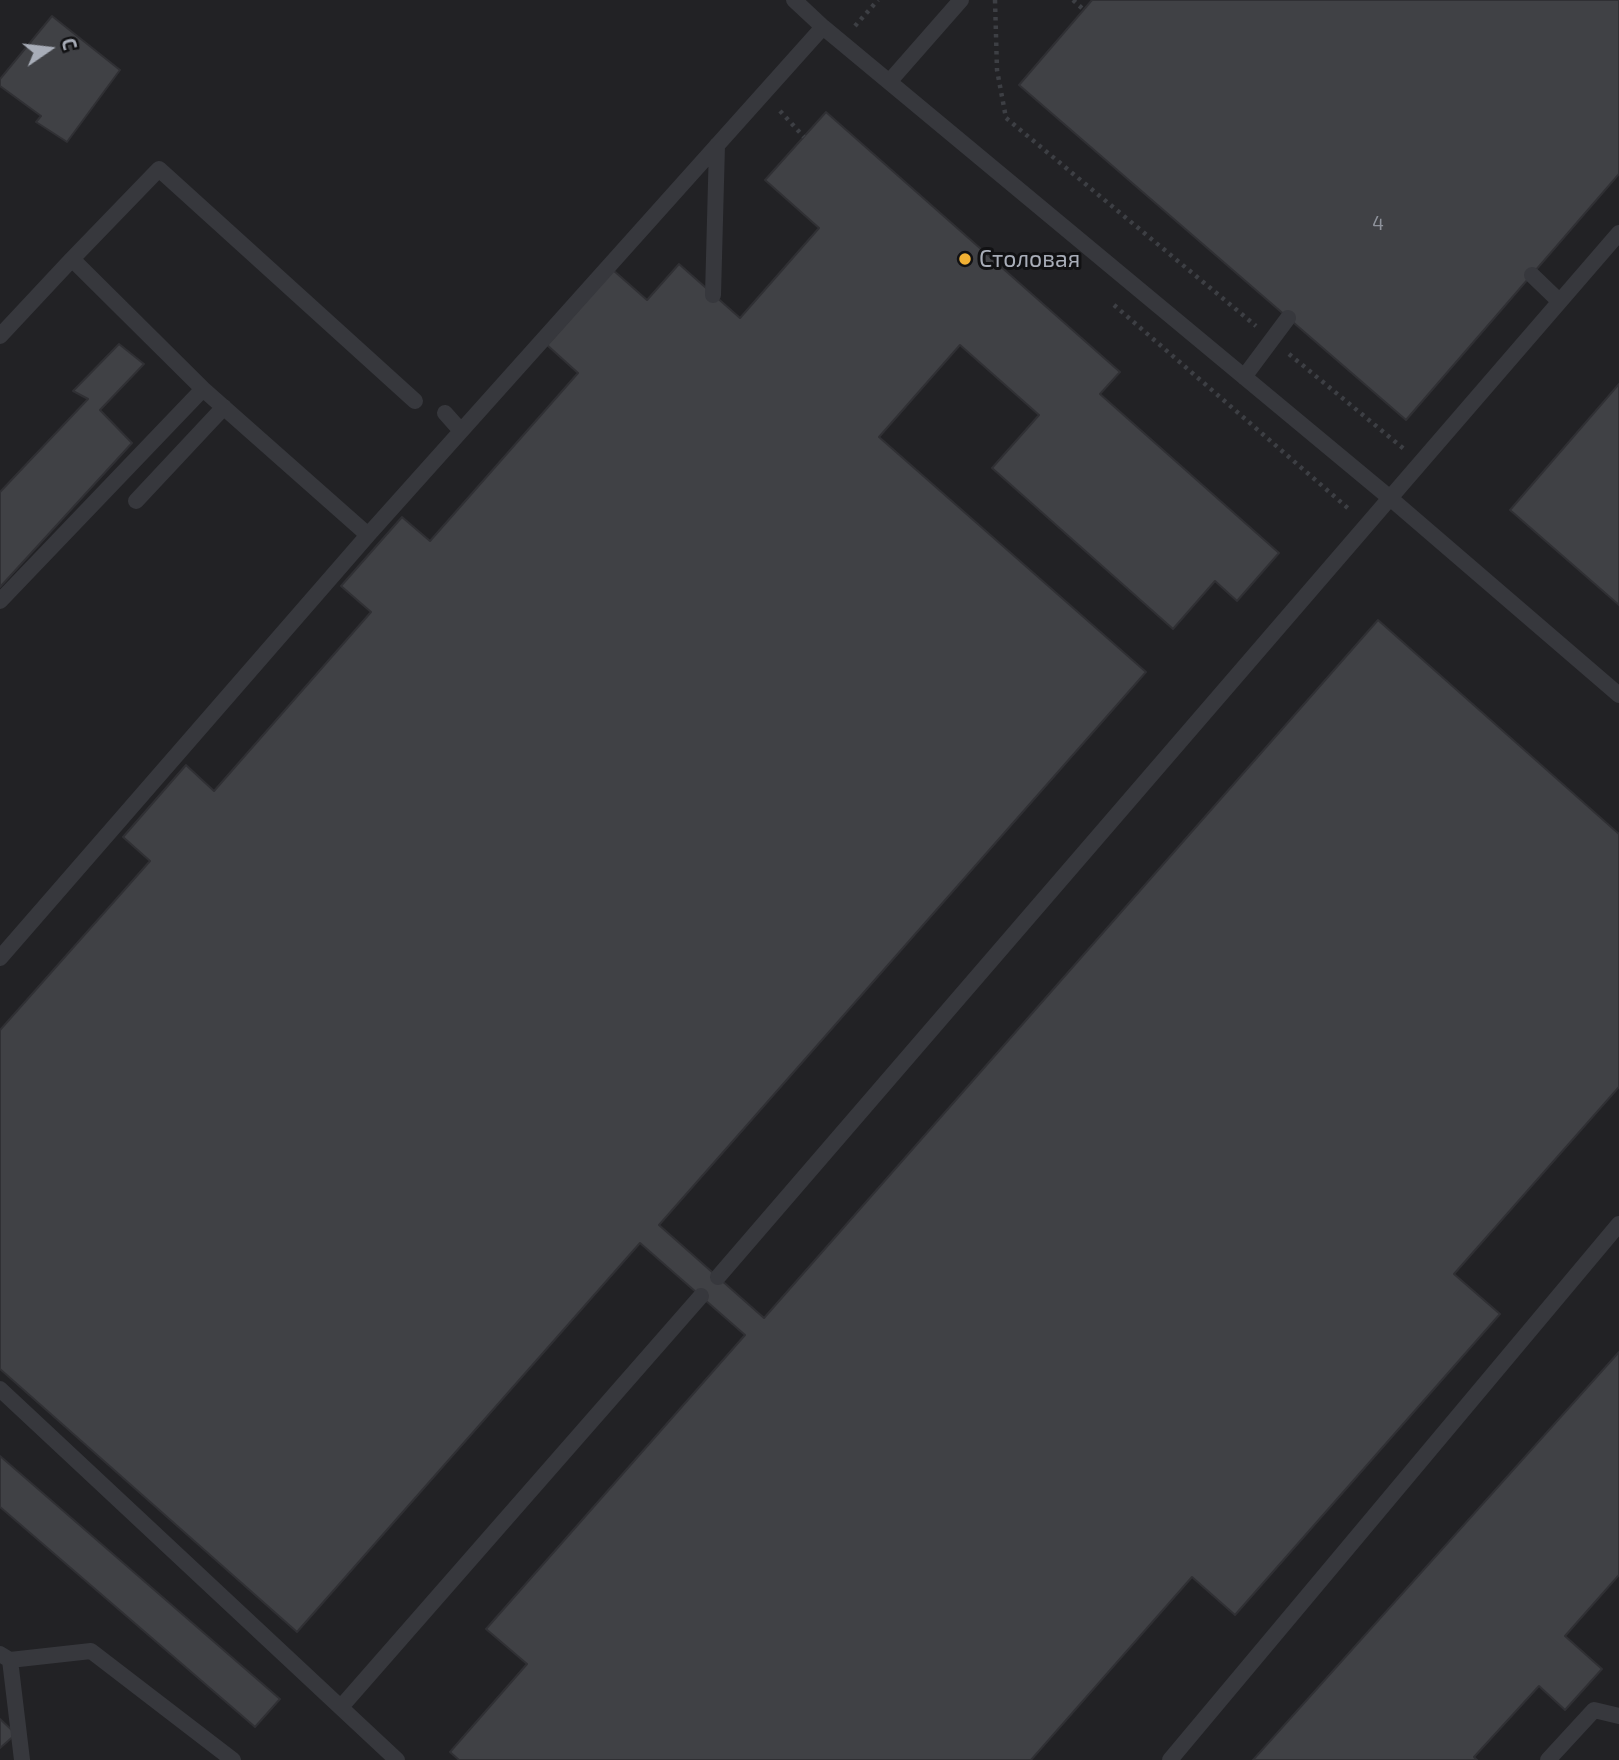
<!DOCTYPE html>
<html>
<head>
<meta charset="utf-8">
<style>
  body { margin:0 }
  #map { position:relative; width:1619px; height:1760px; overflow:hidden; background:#161618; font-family:"Exo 2",sans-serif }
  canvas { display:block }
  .north { position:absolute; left:14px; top:14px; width:70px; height:70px; -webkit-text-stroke:5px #111113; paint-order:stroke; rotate:76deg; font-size:19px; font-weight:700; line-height:28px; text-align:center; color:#a8adb8 }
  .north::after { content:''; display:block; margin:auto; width:24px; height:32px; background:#a8adb8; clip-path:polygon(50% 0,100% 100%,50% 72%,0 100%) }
</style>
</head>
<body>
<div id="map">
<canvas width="1619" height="1760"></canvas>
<div class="north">С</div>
</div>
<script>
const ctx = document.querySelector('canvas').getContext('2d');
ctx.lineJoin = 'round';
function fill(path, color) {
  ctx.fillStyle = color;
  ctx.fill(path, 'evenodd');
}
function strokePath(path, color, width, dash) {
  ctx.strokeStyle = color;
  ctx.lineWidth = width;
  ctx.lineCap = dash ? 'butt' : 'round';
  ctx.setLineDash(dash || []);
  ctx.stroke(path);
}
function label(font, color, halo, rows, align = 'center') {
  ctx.font = font + ' "Exo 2",sans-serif';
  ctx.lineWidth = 6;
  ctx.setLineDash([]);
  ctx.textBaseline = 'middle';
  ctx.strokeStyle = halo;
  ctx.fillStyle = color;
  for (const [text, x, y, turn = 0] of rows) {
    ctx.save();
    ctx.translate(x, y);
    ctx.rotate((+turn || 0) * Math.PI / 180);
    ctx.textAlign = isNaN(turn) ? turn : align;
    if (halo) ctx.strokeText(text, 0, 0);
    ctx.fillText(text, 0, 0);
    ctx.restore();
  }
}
const built = new Path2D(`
  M0 0H1619V1760H0Z`);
const building = new Path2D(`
  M1092 0H1619V174L1406 420 1019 85Z
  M52 16 120 70 67 142 36 122 41 116 0 86V79Z
  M826 112 1120 372 1100 394 1279 553 1237 601 1215 581 1173 629 992 468 1039 415 960 345 879 437 1146 672 659 1225 764 1318 1378 620 1619 834V1087L1454 1274 1500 1314 1235 1615 1192 1577 1031 1760H459L450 1752 527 1664 486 1629 745 1335 640 1243 297 1632 0 1369V1030L150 861 123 837 186 765 214 791 371 612 341 586 402 517 430 541 578 373 547 345 613 270 647 300 679 264 740 318 819 228 765 180Z
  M119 344 144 364 100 410 132 443 0 587V492L88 399 73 391Z
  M1619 384V605L1510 510Z
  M1619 1352V1575L1565 1636 1602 1669 1565 1710 1539 1686 1474 1757 1477 1760H1253Z
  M0 1456 280 1699 255 1727 0 1507Z
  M0 1719 16 1734 0 1748Z`);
const path = new Path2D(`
  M995 0 997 70 1006 118 1256 326
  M1073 0 1084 10
  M855 26 878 0
  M780 111 804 137
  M1114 305 1350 510
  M1289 354 1404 449`);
const lane = new Path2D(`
  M823 27 1390 498 1619 233
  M889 82 961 0
  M72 259 159 169 415 401
  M1532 275 1559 301
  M713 295 717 145
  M0 336 72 259 203 389
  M1244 377 1288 318
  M445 413 461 431
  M136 501 224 407
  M0 601 203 389 368 535 823 27 794 0
  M0 958 368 535
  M718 1277 1390 498 1619 695
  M0 1389 397 1760
  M0 1654 10 1660 22 1760
  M10 1660 91 1651 233 1760
  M341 1707 701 1296
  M1170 1760 1619 1224
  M1548 1760 1594 1710 1619 1716`);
const markers = [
  [965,259,7,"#f2b134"]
];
const numberNames = [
  ["4",1378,224]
];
const poiNames = [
  ["Столовая",979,259]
];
fill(built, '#222225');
fill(building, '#404145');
strokePath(building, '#303034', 2);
strokePath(path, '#3d3f44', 4.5, [3.5, 5]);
strokePath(lane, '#37383d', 16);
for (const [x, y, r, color] of markers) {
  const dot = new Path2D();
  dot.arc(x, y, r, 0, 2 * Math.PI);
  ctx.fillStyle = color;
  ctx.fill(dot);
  strokePath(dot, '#111113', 2.5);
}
label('19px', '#8e929b', null, numberNames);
label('23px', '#a8adb8', '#111113', poiNames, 'left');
</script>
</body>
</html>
